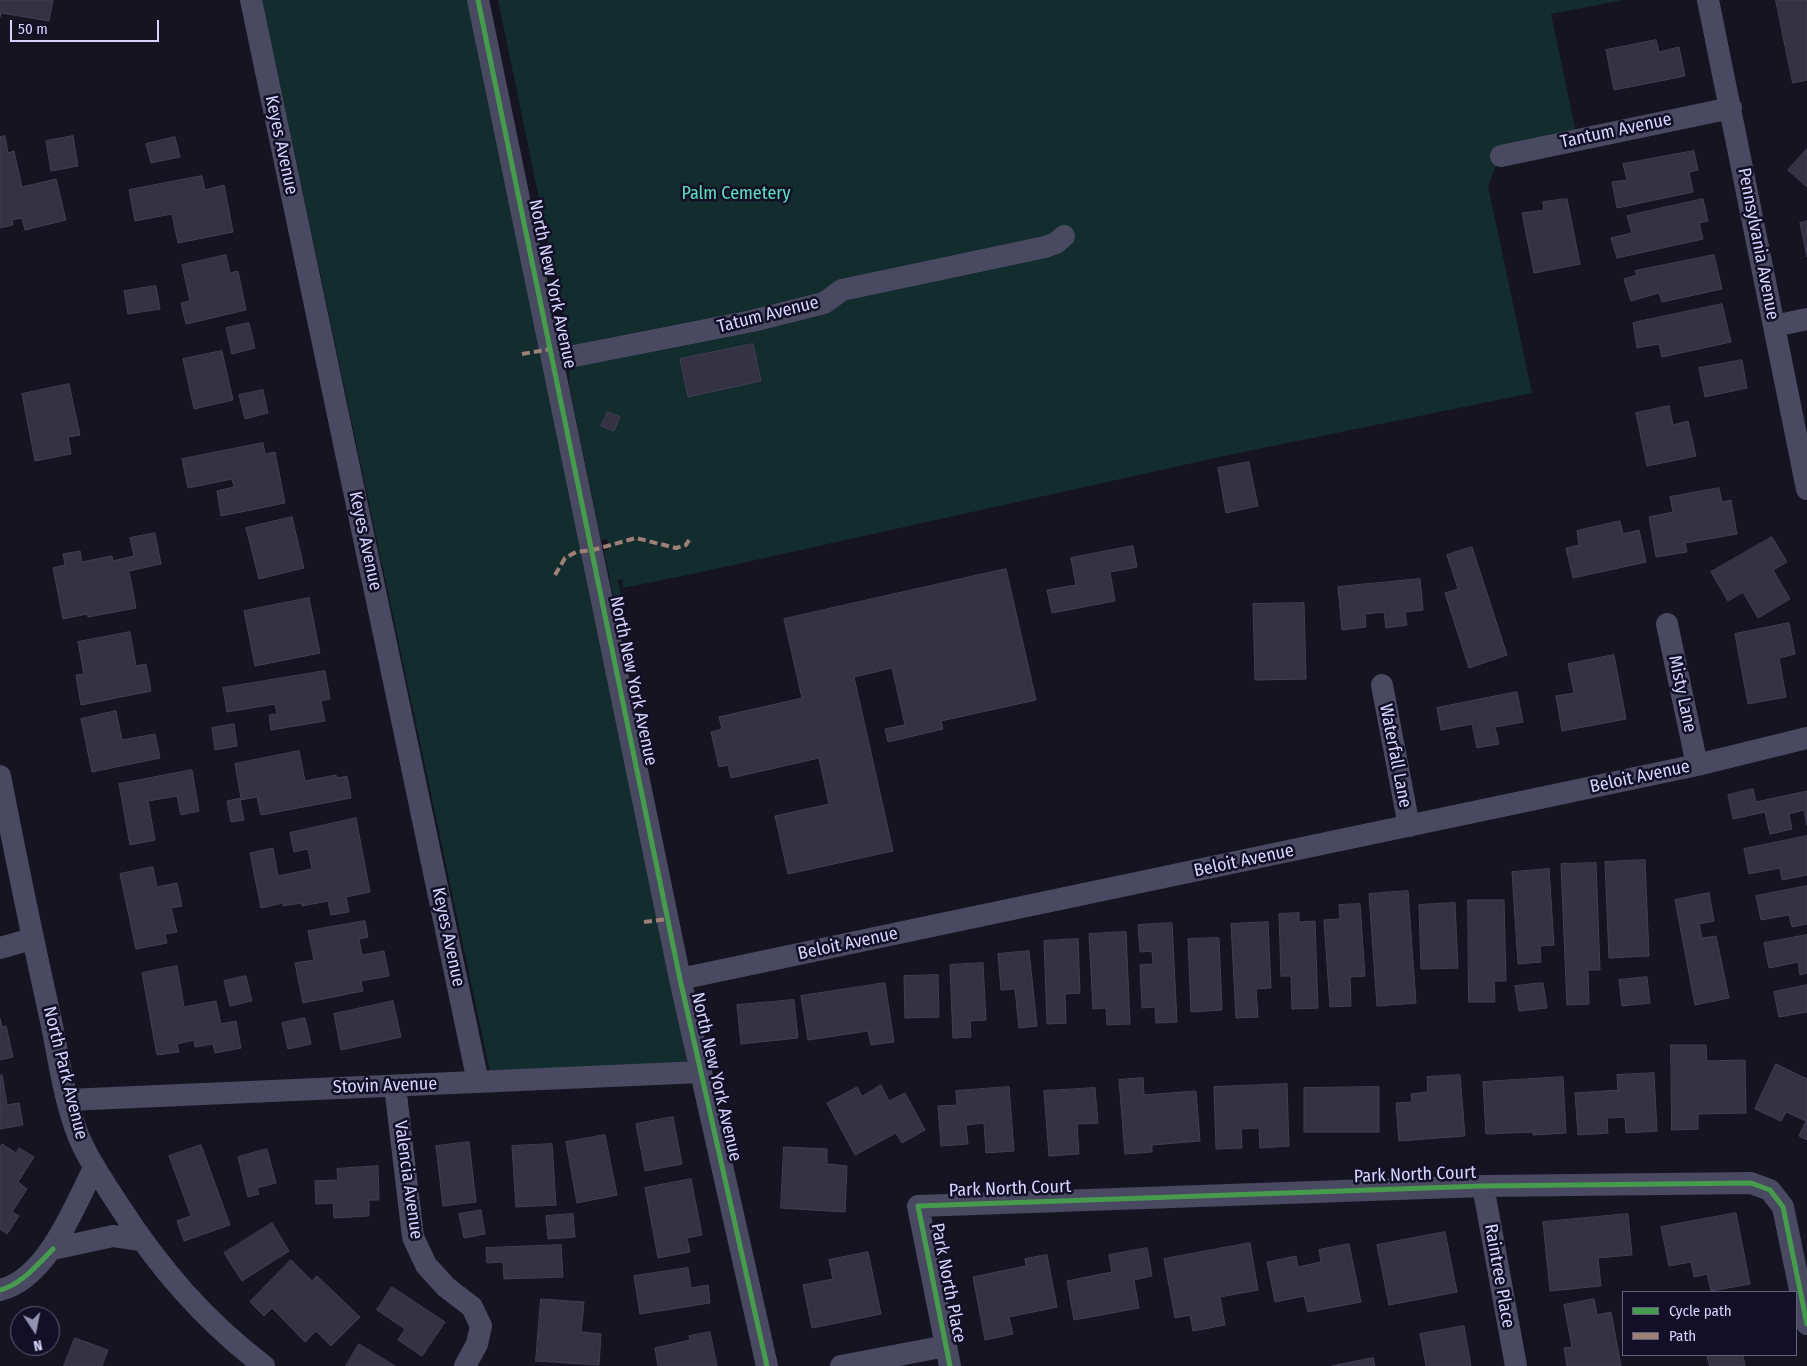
<!DOCTYPE html>
<html>
<head>
<meta charset="utf-8">
<style>
  body { margin:0 }
  #map { position:relative; width:1807px; height:1366px; overflow:hidden; background:#161421; font-family:"Fira Sans Condensed",sans-serif }
  canvas { display:block }
  .legend { position:absolute; left:1622px; top:1291px; width:175px; height:65px; box-sizing:border-box; background:#130f26; border:1px solid #625e7d; margin:0; padding:6px 9px; list-style:none; font-size:15px; color:#d9d4ff }
  .legend li { display:flex; align-items:center; gap:10px; height:25px }
  .legend b { width:25px; border:1px solid #625e7d }
  .north { position:absolute; left:10px; top:1306px; width:50px; height:50px; box-sizing:border-box; background:#130f26; border:1px solid #625e7d; border-radius:50%; rotate:169deg; font-size:14px; font-weight:700; line-height:20px; text-align:center; color:#d9d4ff }
  .north::after { content:''; display:block; margin:auto; width:18px; height:22px; background:#9591b1; clip-path:polygon(50% 0,100% 100%,50% 72%,0 100%) }
  .scale { position:absolute; left:10px; top:20px; width:149px; height:22px; box-sizing:border-box; border:2px solid #d9d4ff; border-top:0; padding-left:6px; font-size:15px; line-height:18px; white-space:nowrap; color:#d9d4ff; -webkit-text-stroke:4px #130f26; paint-order:stroke }
</style>
</head>
<body>
<div id="map">
<canvas width="1807" height="1366"></canvas>
<ul class="legend">
<li><b style="height:6px;background:#469c4c"></b>Cycle path</li>
<li><b style="height:6px;background:#9e8076"></b>Path</li>
</ul>
<div class="north">N</div>
<div class="scale">50 m</div>
</div>
<script>
const ctx = document.querySelector('canvas').getContext('2d');
ctx.lineJoin = 'round';
function fill(path, color) {
  ctx.fillStyle = color;
  ctx.fill(path, 'evenodd');
}
function strokePath(path, color, width, dash) {
  ctx.strokeStyle = color;
  ctx.lineWidth = width;
  ctx.lineCap = dash ? 'butt' : 'round';
  ctx.setLineDash(dash || []);
  ctx.stroke(path);
}
function label(font, color, halo, rows, align = 'center') {
  ctx.font = font + ' "Fira Sans Condensed",sans-serif';
  ctx.lineWidth = 5;
  ctx.setLineDash([]);
  ctx.textBaseline = 'middle';
  ctx.strokeStyle = halo;
  ctx.fillStyle = color;
  for (const [text, x, y, turn = 0] of rows) {
    ctx.save();
    ctx.translate(x, y);
    ctx.rotate((+turn || 0) * Math.PI / 180);
    ctx.textAlign = isNaN(turn) ? turn : align;
    if (halo) ctx.strokeText(text, 0, 0);
    ctx.fillText(text, 0, 0);
    ctx.restore();
  }
}
const green = new Path2D(`
  M262 0H475L688 1068 490 1072Z
  M498 0H1623L1551 14 1576 132 1492 149 1496 165 1488 186 1532 393 1224 456 697 573 623 588 622 579 618 580 623 606 615 605 604 551 609 549 607 539 601 540 569 384V370L573 363Z`);
const building = new Path2D(`
  M0 0H53L49 21 1 13 0 17Z
  M1776 0H1807V80L1793 83Z
  M1656 40 1659 52 1679 47 1685 76 1614 90 1606 50Z
  M5 136 8 153 14 151 22 187 56 179 66 220 25 230 22 218 12 220 13 225 0 228V137Z
  M73 136 78 166 51 171 46 141Z
  M175 137 180 157 151 163 146 144Z
  M1807 149V187L1788 170Z
  M1694 151 1698 170 1689 172 1693 192 1617 208 1612 182 1627 180 1623 164Z
  M202 176 205 190 224 185 233 232 178 243 172 214 135 221 129 190Z
  M1567 199 1580 264 1534 273 1522 213 1544 210 1543 202Z
  M1703 199 1708 221 1699 223 1703 239 1617 258 1611 238 1632 233 1627 216Z
  M1807 221V257L1800 223Z
  M226 255 230 273 238 271 246 310 186 324 181 303 190 301 182 265Z
  M1714 255 1722 289 1662 302 1659 293 1631 301 1624 279 1637 275 1635 271Z
  M156 286 160 309 128 314 124 291Z
  M1722 304 1731 342 1662 357 1659 344 1637 348 1633 323Z
  M249 323 255 348 232 354 226 328Z
  M753 344 761 381 688 397 680 359Z
  M222 351 233 400 194 409 183 359Z
  M1742 360 1747 388 1705 397 1699 368Z
  M69 384 80 435 68 437 71 454 35 461 22 394Z
  M263 390 268 413 245 419 239 395Z
  M1669 406 1673 425 1688 421 1696 456 1647 466 1636 413Z
  M608 412 620 417 614 431 601 426Z
  M263 443 265 454 275 452 285 503 221 516 217 491 234 487 232 479 188 488 182 459Z
  M1249 462 1258 506 1226 513 1218 468Z
  M1719 488 1722 502 1731 500 1737 534 1685 543 1687 552 1656 557 1649 517 1673 512 1670 497Z
  M292 517 304 568 259 579 246 528Z
  M1620 521 1623 534 1639 530 1646 562 1573 578 1566 548 1579 545 1577 531Z
  M155 533 161 564 129 571 136 608 88 617 87 614 63 619 53 568 65 565 63 554 80 551 82 562 112 556 113 561 134 556 130 538Z
  M1772 537 1787 562 1773 570 1790 599 1758 618 1743 592 1728 601 1711 572Z
  M1133 546 1137 567 1110 572 1115 601 1052 613 1047 590 1076 585 1071 558Z
  M1472 547 1507 655 1469 668 1445 593 1458 589 1447 555Z
  M1006 569 1036 700 941 721 943 729 888 742 885 729 905 725 892 668 854 677 893 851 788 874 775 816 829 804 819 758 731 778 728 765 719 767 711 732 722 729 719 717 802 698 784 619Z
  M1420 579 1423 610 1405 612 1407 625 1386 628 1384 612 1365 614 1366 627 1342 630 1338 587Z
  M309 598 320 653 255 666 244 611Z
  M1304 603 1306 679 1255 680 1253 604Z
  M1789 623 1795 654 1779 658 1786 697 1748 704 1735 634Z
  M130 632 136 666 146 664 151 691 81 705 76 675 84 674 78 642Z
  M1614 655 1626 719 1562 731 1556 696 1574 693 1568 664Z
  M325 671 330 699 321 701 325 721 271 730 269 715 277 714 275 704 227 712 223 688Z
  M1517 692 1523 722 1495 727 1499 744 1477 748 1472 724 1441 730 1437 708Z
  M116 711 122 740 155 734 160 758 92 772 81 719Z
  M234 724 237 746 215 750 212 728Z
  M299 751 305 781 336 775 337 778 347 776 351 798 261 815 257 797 240 800 244 820 231 822 227 801 241 798 235 764Z
  M192 770 199 811 181 815 177 796 148 801 155 840 130 845 119 784Z
  M1753 789 1756 802 1807 791V826L1804 810 1789 814 1792 829 1770 834 1765 812 1733 819 1728 795Z
  M356 818 370 892 346 897 349 912 331 915 328 901 302 906 301 903 283 906V903L261 908 250 853 273 848 278 876 312 869 308 849 294 852 290 833Z
  M1807 836V875L1782 880 1780 868 1749 874 1744 849Z
  M1645 860 1649 956 1609 958 1605 862Z
  M1596 863 1600 970H1588L1589 1004 1567 1005 1561 864Z
  M153 867 157 887 177 883 182 906 171 908 177 932 165 934 167 943 136 949 120 874Z
  M1549 869 1554 945 1540 946 1541 962 1518 964 1512 872Z
  M1807 886V924L1792 927 1789 915 1761 920 1756 896Z
  M1408 891 1416 1003 1377 1006 1369 894Z
  M1709 893 1714 921 1699 924 1702 938 1716 936 1729 998 1695 1005 1675 900Z
  M1468 900H1504L1506 981H1494L1495 1002H1469Z
  M1455 903 1458 968 1421 969 1419 905Z
  M1360 904 1365 976 1350 977 1351 1006 1330 1007 1324 920 1340 919 1339 905Z
  M1299 913V922L1315 921 1318 1008 1292 1009 1291 976H1281L1279 914Z
  M365 921 368 937 359 939 362 955 384 951 389 976 361 981 363 991 303 1003 295 963 314 960 308 931Z
  M1268 922 1271 988 1256 989 1258 1017 1236 1018 1231 924Z
  M1172 923 1177 1022 1156 1023 1155 1007 1142 1008 1140 965 1153 964 1152 951 1140 952 1138 925Z
  M1126 932 1130 1024 1107 1025 1106 1008 1093 1009 1089 934Z
  M1807 935V973L1800 975 1798 962 1769 968 1764 943Z
  M1219 938 1222 1010 1191 1012 1188 939Z
  M1078 939 1080 993 1065 994 1066 1023 1047 1024 1044 941Z
  M1029 951 1037 1026 1019 1028 1015 989 1001 990 998 954Z
  M983 963 986 1020 970 1021 971 1037 953 1038 950 965Z
  M177 966 184 1007 216 1001 221 1024 236 1021 241 1048 215 1053 213 1044 195 1047 194 1040 177 1044 179 1052 157 1055 142 973Z
  M938 975 939 1017 905 1018 904 976Z
  M246 976 252 1001 230 1006 224 981Z
  M1647 977 1650 1003 1622 1006 1619 980Z
  M885 983 894 1042 871 1045 868 1031 808 1040 801 996Z
  M1543 983 1547 1008 1519 1011 1515 986Z
  M1807 985V1012L1779 1017 1774 992Z
  M794 1000 798 1038 741 1044 737 1005Z
  M393 1001 401 1037 341 1050 334 1014Z
  M0 1018 2 1027 6 1026 13 1057 0 1060Z
  M305 1018 311 1044 288 1049 282 1023Z
  M1671 1045H1706L1707 1061 1745 1060 1746 1113 1698 1114V1129L1672 1130Z
  M1776 1064 1807 1079V1140L1799 1136 1806 1121 1786 1112 1781 1121 1755 1109Z
  M1654 1073 1657 1131 1626 1133 1625 1117 1607 1118 1608 1133 1578 1135 1575 1093 1618 1090 1617 1075Z
  M2 1075 7 1105 19 1103 23 1125 0 1129V1076Z
  M1460 1075 1465 1136 1399 1141 1396 1103 1412 1102 1411 1094 1428 1092 1427 1077Z
  M1563 1077 1566 1133 1533 1135V1132L1486 1134 1483 1082Z
  M1143 1078 1144 1095 1196 1091 1200 1141 1152 1145V1152L1125 1154 1119 1080Z
  M1287 1084 1289 1146 1260 1148 1259 1128 1241 1129 1242 1148 1216 1149 1214 1087Z
  M881 1085 889 1101 905 1093 925 1130 902 1143 896 1133 855 1155 827 1103 857 1087 862 1096Z
  M1009 1087 1014 1151 986 1153 984 1123 966 1125 968 1144 941 1146 938 1106 957 1105 956 1091Z
  M1379 1087V1132H1304V1088Z
  M1095 1088 1098 1123 1077 1124 1079 1154 1049 1156 1044 1091Z
  M673 1117 682 1164 645 1171 636 1124Z
  M605 1135 617 1195 577 1203 566 1142Z
  M469 1142 476 1202 443 1206 436 1146Z
  M2 1144 16 1153 19 1148 34 1157 18 1182 27 1189 12 1212 19 1216 7 1234 0 1229V1147Z
  M552 1144 556 1205 516 1207 512 1146Z
  M201 1145 230 1225 184 1241 177 1221 191 1216 169 1156Z
  M784 1147 827 1149V1164L847 1166 845 1212 781 1208Z
  M267 1149 276 1183 257 1188 259 1194 248 1197 238 1157Z
  M378 1166 379 1200H369V1216L334 1218 333 1203 316 1204 315 1181 338 1180 337 1169Z
  M691 1179 702 1235 687 1238 690 1252 658 1258 645 1188Z
  M481 1210 485 1234 464 1238 459 1214Z
  M1736 1213 1750 1284 1711 1291 1707 1274 1694 1277 1691 1262 1669 1266 1661 1227Z
  M573 1214 575 1237 548 1239 546 1216Z
  M1628 1214 1632 1255 1598 1258 1601 1286 1550 1291 1543 1222Z
  M272 1223 289 1251 242 1281 224 1253Z
  M1445 1232 1457 1292 1389 1305 1377 1245Z
  M1250 1243 1258 1290 1220 1297 1225 1325 1193 1331 1190 1315 1175 1318 1164 1259Z
  M1349 1244 1361 1302 1308 1312 1304 1296 1275 1302 1267 1262 1296 1256 1298 1267 1321 1262 1319 1250Z
  M561 1245 563 1277 504 1279 503 1262 487 1263 486 1248Z
  M1147 1248 1152 1276 1134 1280 1139 1308 1074 1320 1067 1281 1112 1272 1109 1255Z
  M868 1252 881 1314 812 1328 803 1285 833 1279 829 1260Z
  M1047 1255 1057 1307 1009 1317 1013 1334 985 1340 973 1277 1026 1266 1025 1259Z
  M291 1260 312 1281 317 1276 360 1317 331 1346 316 1331 305 1342 272 1308 264 1316 250 1302Z
  M688 1268 691 1288 708 1285 710 1303 640 1314 634 1276Z
  M392 1287 445 1322 422 1356 398 1340 405 1329 377 1310Z
  M541 1299 584 1302 581 1332 601 1334 599 1365 536 1361Z
  M1594 1299 1597 1315 1611 1312 1621 1366H1567L1564 1348 1572 1347 1564 1305Z
  M1464 1326 1471 1366H1426L1420 1334Z
  M710 1332 717 1366H658L655 1348 690 1340 689 1336Z
  M75 1338 108 1350 102 1366H64Z
  M359 1344 395 1366H346Z
  M1707 1355H1743L1745 1366H1710Z
  M1373 1358 1375 1366H1332Z`);
const minor = new Path2D(`
  M251 0 478 1082
  M478 0 680 979 767 1366
  M1708 0 1807 489
  M1501 156 1731 108
  M1774 326 1807 319
  M554 360 752 321 824 303 842 290 1045 247 1056 243 1064 236
  M1667 624 1697 765
  M1382 685 1409 826
  M0 776C16 858 33 940 51 1021 59 1059 64 1099 78 1135 88 1160 104 1182 118 1204 159 1268 204 1320 264 1366
  M0 948 32 939
  M680 979 1697 765 1807 738
  M395 1086 413 1237 426 1265 446 1287 472 1307 481 1326 477 1344 465 1366
  M68 1100 701 1072
  M1483 1186 1516 1366
  M53 1249 113 1236 141 1240
  M0 1290C47 1279 74 1207 94 1168
  M841 1366 946 1346
  M950 1366 918 1206 1483 1186 1751 1183 1770 1190 1783 1207 1807 1324`);
const quiet = new Path2D(`
  M522 354 551 349
  M555 575 565 558 576 552 593 550 636 538 676 548 686 545 689 540
  M644 922 668 919`);
const cycleway = new Path2D(`
  M478 0 680 979 767 1366
  M0 1290C21 1285 38 1264 53 1249
  M950 1366 918 1206 1483 1186 1751 1183 1770 1190 1783 1207 1807 1324`);
const streetNames = [
  ["Tantum Avenue",1616,131,-12],
  ["Keyes Avenue",281,145,78],
  ["Pennsylvania Avenue",1758,244,79],
  ["North New York Avenue",552,284,78],
  ["Tatum Avenue",768,315,-14],
  ["Keyes Avenue",365,541,78],
  ["North New York Avenue",633,681,78],
  ["Misty Lane",1682,694,78],
  ["Waterfall Lane",1395,756,79],
  ["Beloit Avenue",1640,777,-12],
  ["Beloit Avenue",1244,861,-12],
  ["Keyes Avenue",448,937,78],
  ["Beloit Avenue",848,944,-12],
  ["North Park Avenue",65,1073,76],
  ["North New York Avenue",716,1077,77],
  ["Stovin Avenue",385,1086,-2],
  ["Park North Court",1415,1175,-2],
  ["Valencia Avenue",408,1180,82],
  ["Park North Court",1010,1189,-2],
  ["Raintree Place",1499,1276,80],
  ["Park North Place",948,1283,79]
];
const parkNames = [
  ["Palm Cemetery",736,194]
];
fill(green, '#132c2d');
fill(building, '#343243');
strokePath(building, '#433f54', 1);
strokePath(minor, '#4a4962', 22);
strokePath(quiet, '#9e8076', 4, [8, 4]);
strokePath(cycleway, '#469c4c', 5);
label('18px', '#d9d4ff', '#130f26', streetNames);
label('18px', '#5fe0c0', '#130f26', parkNames);
</script>
</body>
</html>
